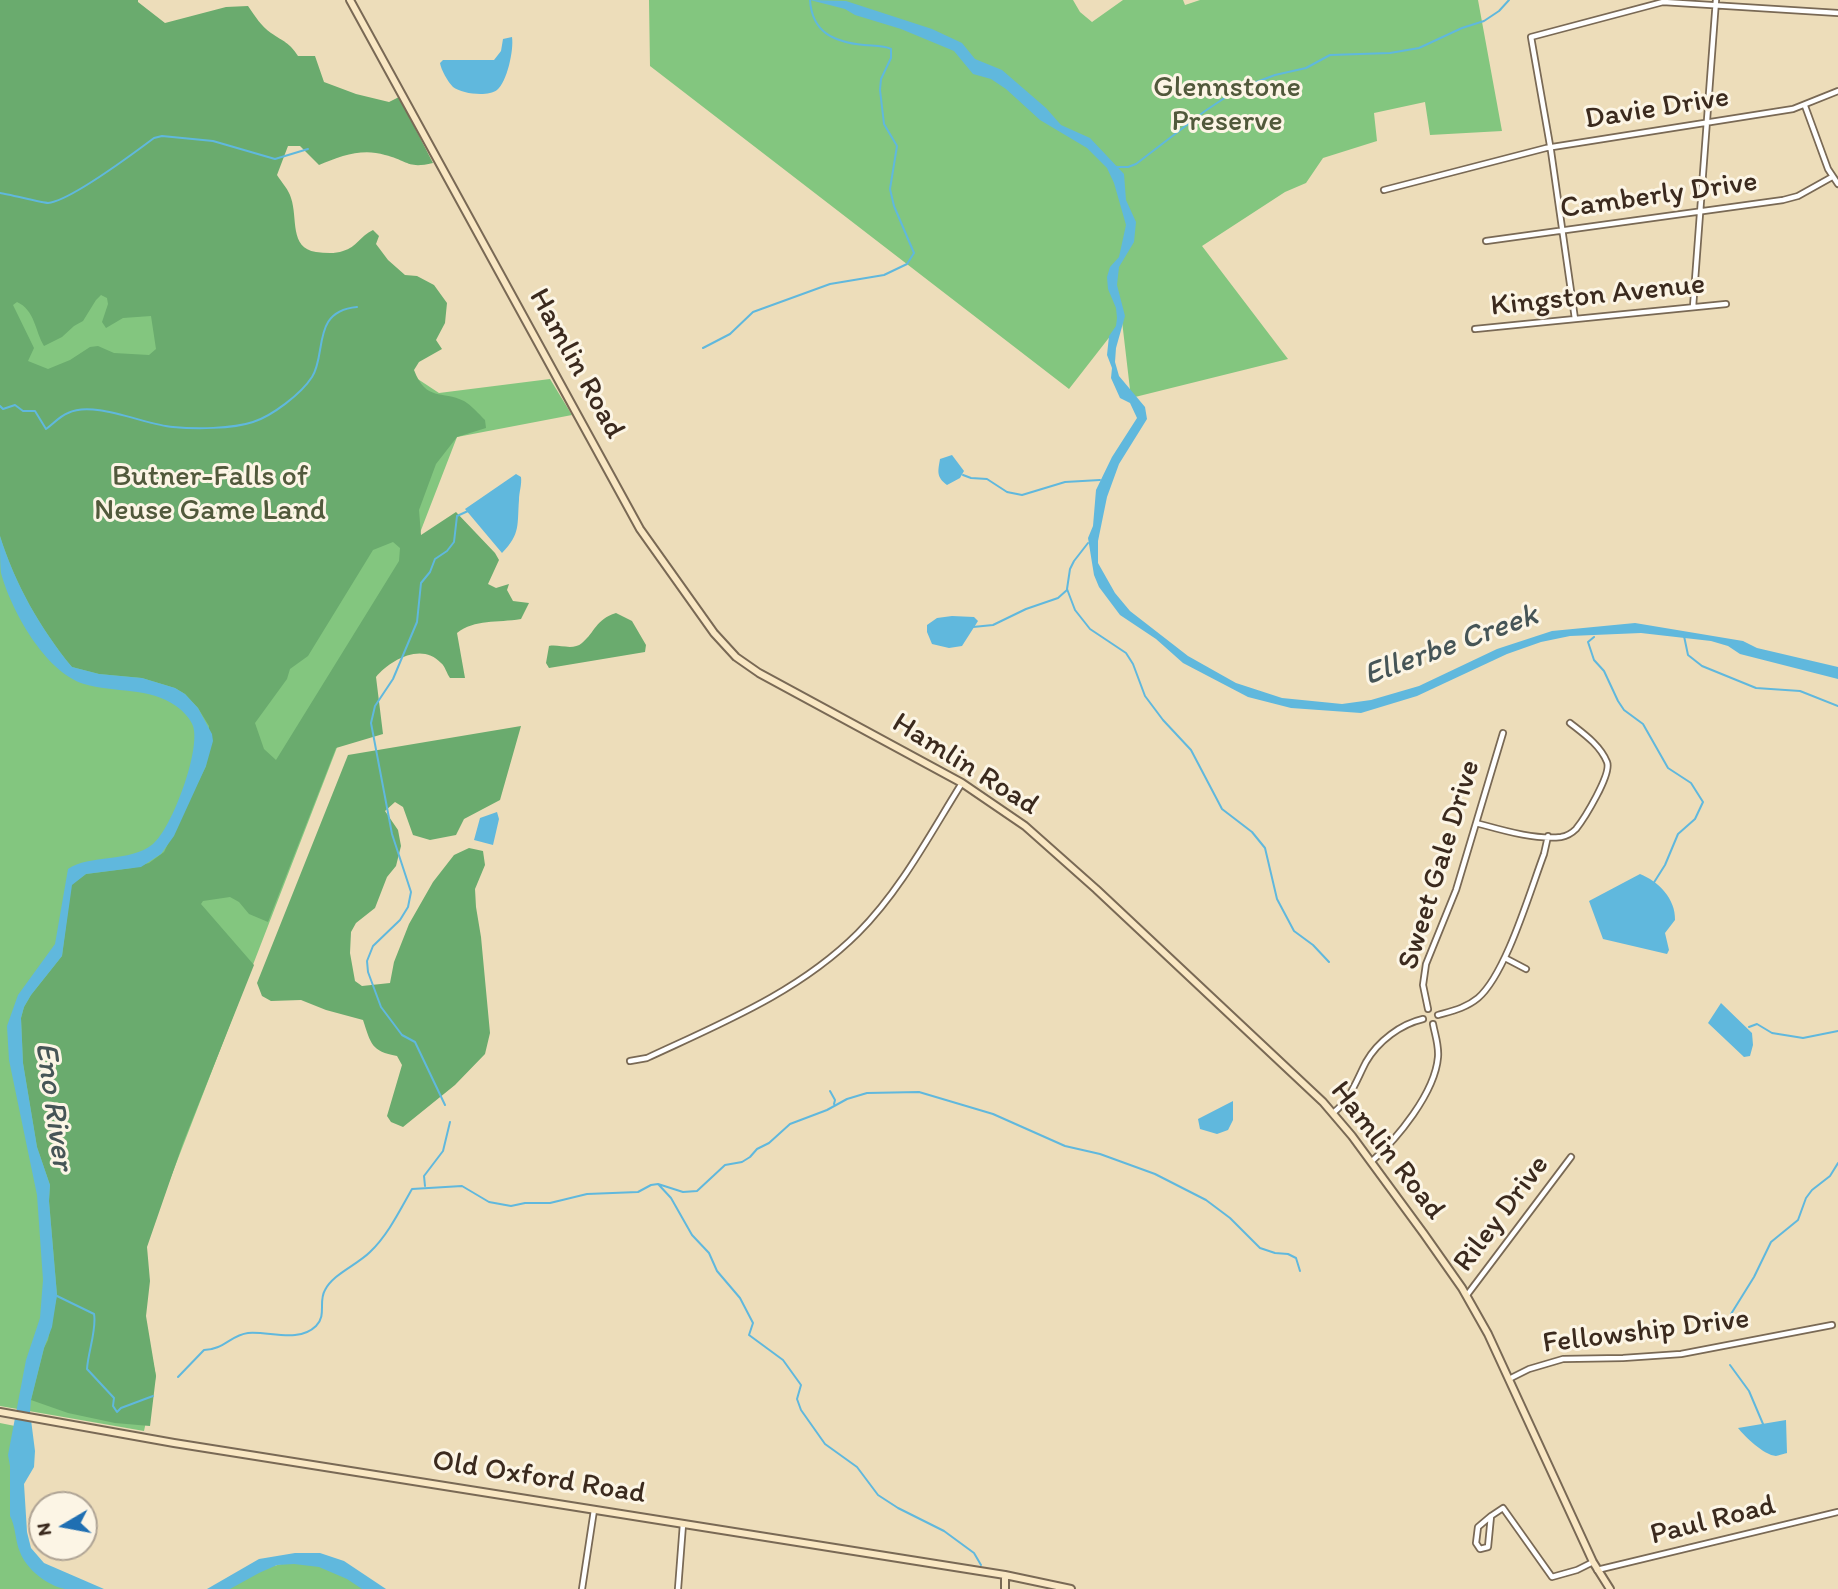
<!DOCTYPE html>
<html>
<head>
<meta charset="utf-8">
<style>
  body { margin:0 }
  #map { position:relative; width:1838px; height:1589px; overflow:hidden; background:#edddba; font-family:Itim,sans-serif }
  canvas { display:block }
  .north { position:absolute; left:28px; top:1491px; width:70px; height:70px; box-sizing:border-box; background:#fcf5e5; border:2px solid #afa495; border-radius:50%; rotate:260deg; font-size:19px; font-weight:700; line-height:28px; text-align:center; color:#3b2a1e }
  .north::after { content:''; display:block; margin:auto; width:24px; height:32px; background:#1f6fb2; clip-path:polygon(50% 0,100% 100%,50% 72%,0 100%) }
</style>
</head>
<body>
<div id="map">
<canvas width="1838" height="1589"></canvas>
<div class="north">N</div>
</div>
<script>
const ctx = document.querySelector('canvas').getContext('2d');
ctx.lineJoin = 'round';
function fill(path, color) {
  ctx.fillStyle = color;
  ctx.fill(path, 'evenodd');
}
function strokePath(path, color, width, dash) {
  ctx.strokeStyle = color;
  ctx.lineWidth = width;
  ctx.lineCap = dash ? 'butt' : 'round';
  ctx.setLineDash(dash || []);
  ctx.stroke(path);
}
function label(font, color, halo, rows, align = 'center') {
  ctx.font = font + ' Itim,sans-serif';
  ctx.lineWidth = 6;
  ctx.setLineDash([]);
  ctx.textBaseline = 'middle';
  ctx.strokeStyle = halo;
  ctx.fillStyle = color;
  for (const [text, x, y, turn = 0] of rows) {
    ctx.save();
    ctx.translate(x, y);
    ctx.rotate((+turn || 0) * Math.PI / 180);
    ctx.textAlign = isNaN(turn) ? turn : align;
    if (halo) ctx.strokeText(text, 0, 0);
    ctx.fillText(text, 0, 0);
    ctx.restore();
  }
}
const green = new Path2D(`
  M649 0H1073L1080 12 1092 22 1123 0H1183L1185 5 1200 0H1478L1502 131 1430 135 1425 102 1374 113 1377 141 1323 158 1306 183 1285 192 1202 246 1288 359 1131 398 1122 321 1069 389 650 66Z
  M0 104 439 393 550 379 572 415 457 437 128 1288 145 1311 146 1329 156 1376 144 1431 0 1406Z
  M0 1423 25 1428 19 1491 29 1558 87 1589H0Z
  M311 1557 376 1589H222L244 1573Z`);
const forest = new Path2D(`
  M0 0H138V2L165 23 226 7 248 6C255 16 261 26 271 33 284 42 289 42 298 56H315L324 82 356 94 389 102 399 97 433 163C407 169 409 161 385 155 362 148 341 156 319 165L300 146H288L277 175C282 183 289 190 291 198 298 218 289 248 316 252 325 253 335 254 343 251 357 247 360 236 373 230L379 236 376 244 388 260 405 275 417 276 434 285 447 303 445 323 436 340 442 349 419 362 414 370C426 402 442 390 464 401 471 405 479 414 485 420L486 428 457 437 436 464 419 510 421 535 456 512 495 553 499 560 488 584 496 588 509 584 507 590 513 601 529 603 521 619C497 623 475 619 457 633L465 678H450C447 674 445 666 441 663 422 642 390 660 376 677L383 734 336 748 268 922 249 914 239 902 230 897 203 901 201 904 254 965 183 1143 147 1247 150 1281 146 1316 156 1376 150 1426 115 1423 68 1413 31 1400 44 1348 48 1340 57 1295 49 1201 50 1185 37 1147 23 1063 21 1018 24 1007 31 995 62 956 71 885 86 874 132 868 149 863 164 852 206 766 209 726 198 708 185 694 175 688 142 678 99 674 72 667C40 628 15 584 0 536ZM101 295 107 298 108 304 102 322 106 328 123 318 151 316 156 349 149 355 114 353 98 346 90 347 70 360 48 369 28 361 34 348 13 305 17 302C35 310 35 331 44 346L62 337 74 326 83 321 96 300ZM393 542 400 548 399 561 276 760 264 749 255 723 287 679 290 669 308 656 373 550Z
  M616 613 632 621 646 645 645 652 549 668 546 663 549 646C559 644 573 651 582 643 596 631 595 620 616 613Z
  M521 726 500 800 464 819 456 835 430 840 413 835 403 807 395 802 385 811 398 830 401 846 396 866 387 877 375 908 356 923 351 932 350 953 355 981 362 986 390 983 394 962 409 924 433 882 454 855 469 848 483 851 485 865 475 889 476 907 481 937 490 1033 485 1054 455 1085 403 1127 391 1122 387 1116 402 1065 397 1056C371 1051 371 1044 363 1020L326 1010 301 1000 271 1001 262 996 257 983 348 755Z`);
const water = new Path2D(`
  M810 0 846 1 932 29 962 43 975 59 1002 70 1046 108 1061 125 1090 138 1124 174 1126 200 1136 222 1134 242 1119 267 1117 285 1125 316 1116 348 1115 362 1119 376 1145 407 1147 419 1119 464 1107 497 1098 541V563L1115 593 1130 611 1188 656 1236 683 1282 698 1342 704 1371 700 1419 686 1497 649 1552 631 1635 623 1743 641 1757 648 1838 667V679L1740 654 1728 646 1711 641 1641 633 1570 636 1541 642 1507 654 1417 696 1361 713 1291 708 1248 697 1183 663 1156 639 1120 615 1099 587 1094 575 1088 538 1093 526 1096 490 1112 457 1137 418 1130 403 1120 398 1111 378 1112 368 1107 355 1109 336 1116 326 1117 318 1116 308 1108 289 1107 277 1110 267 1119 257 1126 225 1114 183 1107 168 1087 148 1040 120 1006 89 991 79 973 74 954 51 901 29 855 15 845 9Z
  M512 37C514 50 507 82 497 90 488 97 462 94 453 87 448 82 441 70 440 63L443 60H494L501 51 503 39Z
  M952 455 964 471 960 478 947 485C936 477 938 471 940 459Z
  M516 474 521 477C522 485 519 492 519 500 517 524 521 534 502 553L465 509Z
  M0 536C15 584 40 628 72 667L99 674 142 678 175 688 185 694 198 708 212 734 213 741 206 766 174 836 161 854 141 867 86 874 72 885 62 956 31 995 24 1007 21 1018 23 1063 37 1147 50 1185 49 1201 57 1295 52 1327 44 1348 31 1400 30 1412 35 1451 34 1467 24 1484 27 1532 31 1548 44 1563 104 1589C91 1589 77 1589 65 1589 48 1586 26 1569 20 1552 15 1541 16 1527 10 1516V1466L8 1455 26 1360 40 1318 43 1280 37 1195 9 1060 7 1026 18 995 55 944 68 869C89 854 130 863 153 844 172 828 201 750 193 726 190 718 183 711 176 706 150 687 114 693 84 684 45 672 11 610 1 573 0 562 0 547 0 536Z
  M952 616 974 617 978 621 962 646 949 648 932 644 927 632V625L937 618Z
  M497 812 499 819 493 845 474 840 480 818Z
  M1640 874C1658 881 1676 899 1675 920L1665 933 1669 950 1667 954 1603 939 1589 901Z
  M1721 1003 1752 1033 1753 1045 1750 1056 1744 1057 1708 1023Z
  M1233 1101V1120L1228 1130 1217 1134 1200 1129 1198 1119Z
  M1786 1420 1787 1453C1786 1453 1777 1456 1776 1456 1764 1455 1745 1437 1738 1428Z
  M295 1553H320L344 1561 386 1589H362L347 1579 319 1567 294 1564 277 1565 259 1573 230 1589H207L259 1559Z`);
const stream = new Path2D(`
  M1116 167H1128L1136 164 1205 111 1238 89 1275 75 1306 68 1330 55 1390 53 1419 48 1462 28 1484 21 1499 11 1509 0
  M0 193C8 194 43 203 48 203 70 201 134 153 154 138L162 136 213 141 275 159 308 149
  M703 348 730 334 753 312 830 284 884 275 907 264 914 253 894 206 890 189 897 146 884 124 880 90 881 79 891 58V49C883 45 873 46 864 45 833 42 812 32 810 0
  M0 406 3 409 15 405 23 411H35L46 429C53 424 60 416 68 413 94 400 145 425 173 427 195 429 232 429 253 422 272 416 301 394 312 377 327 354 311 311 357 307
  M963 475 971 478 987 479 1007 492 1022 495 1065 482 1100 480
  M1088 543 1074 561 1070 569 1067 589 1075 610 1090 629 1126 653 1133 664 1145 696 1163 720 1191 750 1222 809 1252 832 1265 848 1277 899 1294 931 1313 945 1329 962
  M973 627 993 625 1026 609 1058 598 1067 590
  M1684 636 1688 655 1702 666 1756 688 1800 691 1838 706
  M1594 637 1588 642 1594 660 1604 671 1618 701 1624 710 1643 724 1668 768 1691 783 1703 802 1695 819 1678 834 1665 865 1653 884
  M1749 1027 1757 1024 1772 1033 1803 1038 1838 1031
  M830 1091 835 1100 834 1104
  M445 1105 415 1042 402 1035 381 1007 368 972 367 961 373 946 400 920 408 907 411 892 392 834 371 723 375 706 393 679 417 622 421 583 430 572 435 559 447 551 454 542 457 516 468 511
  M659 1185 671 1198 692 1235 709 1253 717 1271 740 1298 753 1323 749 1335 783 1360 801 1385 797 1399 801 1410 825 1444 857 1467 878 1495 898 1508 944 1531 974 1553 981 1565
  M425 1186 424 1176 443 1151 450 1122
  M55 1295 94 1314C97 1329 88 1352 87 1369L114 1398 113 1406 117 1412 121 1408 153 1396
  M1731 1314 1754 1277 1771 1242 1798 1220 1806 1198 1812 1190 1830 1176 1838 1163
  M1730 1365 1749 1391 1763 1424
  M178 1377 204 1350C223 1350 231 1335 248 1333 269 1331 299 1343 316 1326 327 1315 318 1302 325 1290 333 1274 357 1265 370 1252 388 1235 400 1210 412 1189L462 1186 489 1202 511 1206 525 1203H550L587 1194 638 1192 651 1185 658 1184 683 1192 697 1191 725 1165 742 1162 750 1157 757 1149 769 1143 790 1124 827 1110 847 1099 867 1093 919 1092 993 1114 1065 1146 1100 1154 1155 1174 1206 1200 1230 1218 1260 1248 1275 1253 1288 1254 1296 1258 1300 1271`);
const street = new Path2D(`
  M1805 106 1828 169 1838 184
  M1384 190 1546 148 1793 109 1838 91
  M1486 241 1783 200 1798 196 1832 177
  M1693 307 1716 0
  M1575 319 1551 151 1531 37 1663 2 1838 13
  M1475 329 1726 304
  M1476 823C1502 830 1534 840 1561 837 1567 836 1572 833 1576 829 1584 819 1612 774 1607 762 1600 745 1584 734 1570 723
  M1505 958 1526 969
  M1428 1009 1423 985 1426 964 1456 890 1503 733
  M1438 1015C1452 1011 1466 1008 1478 998 1506 974 1530 891 1544 854L1548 836
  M630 1061 647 1058C722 1023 799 992 858 933 901 890 930 834 962 783
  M1333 1113C1351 1099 1356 1081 1366 1062 1378 1041 1401 1024 1423 1019
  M1371 1162C1397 1139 1435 1093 1438 1057 1439 1045 1435 1035 1433 1024
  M1467 1295 1571 1157
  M1509 1379 1529 1369 1563 1359 1623 1358 1681 1354 1832 1325
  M1491 1516 1503 1508 1552 1577 1577 1570 1593 1562
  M1491 1516 1488 1547 1480 1549 1476 1543 1478 1527Z
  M1597 1570 1838 1512
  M582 1589 594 1510
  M678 1589 683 1524`);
const secondary = new Path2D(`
  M350 0 640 529 714 633 736 657 759 673 962 783 1025 826 1096 889 1323 1102 1352 1136 1424 1234 1462 1288 1488 1334 1593 1562 1610 1589
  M0 1412 174 1443 1005 1575 1071 1589
  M1005 1589V1575`);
const parkNames = [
  ["Glennstone",1227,88],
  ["Preserve",1227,122],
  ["Butner-Falls of",210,477],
  ["Neuse Game Land",210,511]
];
const streetNames = [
  ["Davie Drive",1657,109,-9],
  ["Camberly Drive",1659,196,-8],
  ["Kingston Avenue",1598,296,-6],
  ["Hamlin Road",576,364,61],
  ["Hamlin Road",965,765,32],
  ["Sweet Gale Drive",1440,865,-73],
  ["Hamlin Road",1387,1151,52],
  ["Riley Drive",1502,1214,-53],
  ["Fellowship Drive",1646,1332,-7],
  ["Old Oxford Road",539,1478,9],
  ["Paul Road",1713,1521,-14]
];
const waterNames = [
  ["Ellerbe Creek",1451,646,-20],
  ["Eno River",53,1106,82]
];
fill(green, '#83c67f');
fill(forest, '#6aab6e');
fill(water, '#60b8dd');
strokePath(stream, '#60b8dd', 2);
strokePath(street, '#796955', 8);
strokePath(secondary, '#796955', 10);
strokePath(street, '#fff', 4.5);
strokePath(secondary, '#f9e7c3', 6);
label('30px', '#51593b', '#fcf5e5', parkNames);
label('30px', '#3b2a1e', '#fcf5e5', streetNames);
label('italic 32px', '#465557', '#fcf5e5', waterNames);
</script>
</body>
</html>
